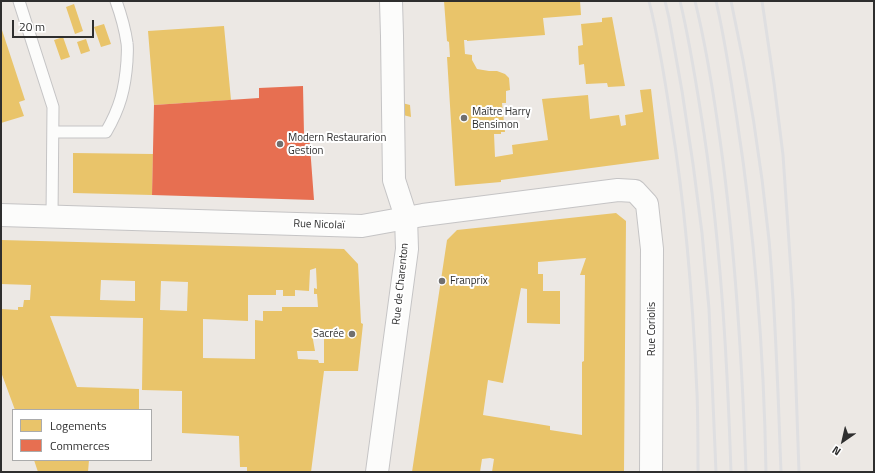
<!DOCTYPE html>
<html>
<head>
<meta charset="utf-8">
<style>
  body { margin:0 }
  #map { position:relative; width:875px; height:473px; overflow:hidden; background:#ece8e4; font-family:"Titillium Web",sans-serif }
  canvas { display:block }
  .frame { position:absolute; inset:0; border:2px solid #2e2e2e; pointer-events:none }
  .legend { position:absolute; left:12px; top:409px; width:140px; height:52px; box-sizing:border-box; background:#fff; border:1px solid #ababab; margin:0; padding:5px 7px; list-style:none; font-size:12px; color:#2e2e2e }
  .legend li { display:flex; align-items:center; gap:8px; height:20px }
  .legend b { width:20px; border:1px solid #ababab }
  .north { position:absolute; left:823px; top:421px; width:40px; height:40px; -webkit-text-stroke:3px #fff; paint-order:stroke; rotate:214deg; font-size:11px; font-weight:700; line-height:16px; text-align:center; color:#2e2e2e }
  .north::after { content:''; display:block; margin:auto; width:14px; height:18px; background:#2e2e2e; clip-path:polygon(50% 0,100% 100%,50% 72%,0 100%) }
  .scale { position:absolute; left:12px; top:20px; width:82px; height:18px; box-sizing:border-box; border:2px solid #2e2e2e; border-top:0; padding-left:5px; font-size:12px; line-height:14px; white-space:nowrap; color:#2e2e2e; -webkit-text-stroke:3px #fff; paint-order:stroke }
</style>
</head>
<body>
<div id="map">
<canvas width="875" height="473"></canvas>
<div class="frame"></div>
<ul class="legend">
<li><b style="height:11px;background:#e9c46a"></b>Logements</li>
<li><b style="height:11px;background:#e76f51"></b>Commerces</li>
</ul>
<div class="north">N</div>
<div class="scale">20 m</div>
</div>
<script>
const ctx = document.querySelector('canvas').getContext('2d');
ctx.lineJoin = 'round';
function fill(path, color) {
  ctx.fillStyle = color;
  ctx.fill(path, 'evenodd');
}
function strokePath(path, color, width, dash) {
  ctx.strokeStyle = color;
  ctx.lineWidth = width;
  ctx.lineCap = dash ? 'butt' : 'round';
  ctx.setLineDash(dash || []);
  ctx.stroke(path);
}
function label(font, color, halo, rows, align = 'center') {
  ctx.font = font + ' "Titillium Web",sans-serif';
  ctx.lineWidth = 4;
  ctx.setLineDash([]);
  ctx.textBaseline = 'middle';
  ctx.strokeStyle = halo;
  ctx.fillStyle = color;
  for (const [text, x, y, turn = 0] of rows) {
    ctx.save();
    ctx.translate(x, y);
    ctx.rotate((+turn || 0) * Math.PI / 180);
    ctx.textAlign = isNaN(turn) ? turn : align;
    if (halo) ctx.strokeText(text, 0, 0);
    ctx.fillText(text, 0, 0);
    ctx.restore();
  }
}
const homes = new Path2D(`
  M444 1H580L581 15 543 18 545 35 467 41V40H464L465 54 472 55V60L477 69 489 71H497L505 74 509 78 510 90 506 91V103H502L505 132H501V134H494L495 157 513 154 512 145 548 140 542 99 588 95 590 119 619 115 621 126 626 125 625 115 643 112 640 90 651 89 659 159 501 180V182L455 186 447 57H450L449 42 447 41Z
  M74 4 83 31 75 34 66 7Z
  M612 17 625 86 608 87 607 83 586 84 584 64 579 65 578 46 583 45 581 24 602 22V18Z
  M104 24 111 44 101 47 94 27Z
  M224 26 231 100 154 105 148 31Z
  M1 27 25 100 19 102 24 116 1 123Z
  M63 37 70 57 61 60 54 40Z
  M86 39 90 51 81 54 77 42Z
  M402 103 410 105 411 117 403 115Z
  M73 153 153 154 152 195 73 193Z
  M616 213 626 221 624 471H619V472H492L494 459 490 458 482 459 480 472H412L447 240 457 230ZM586 258 580 275H585L584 361 582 362V435L550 430V426L483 415 488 380 503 383 521 288 527 289V323L560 324V291H543V274H538V262Z
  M1 240 344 249 358 264 361 323 363 324 358 371H324L311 472H247V467H240L239 436 182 433V391L142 390 143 318 50 316 77 387 139 389V410H15L1 372V309L18 310V307H23L24 300H30L31 285 1 284ZM316 268 317 289 314 288V294H317L318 307H282V311H263V321L255 320V359L203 358V319L248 321V295H276V290H283V296H295V290L309 291 310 270ZM101 280 135 281V301L100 300ZM161 281 188 282 187 311 160 310ZM317 328 324 329V363H319L318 360 298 359 297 351H315L312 334H317Z
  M34 460H89L88 472H38Z`);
const shops = new Path2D(`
  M303 86 304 134 309 133 314 200 152 195 154 105 259 98V88Z`);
const lane = new Path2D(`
  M19 1 53 107 52 216
  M53 132H106C120 108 125 89 127 61 127 55 128 49 127 43 125 29 121 15 116 1`);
const street = new Path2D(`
  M1 215 362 226 423 215 618 190 635 191 647 204 652 249 651 472`);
const secondary = new Path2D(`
  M377 472 407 249 406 217 394 180 392 36 391 1`);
const rail = new Path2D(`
  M649 1C659 40 665 80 671 120 686 210 693 302 697 393 698 420 698 446 698 472
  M665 1 669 18 682 91 693 164 702 233 709 309 716 472
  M680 1C689 38 695 76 701 114 720 232 727 352 731 472
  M695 1C705 42 712 84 718 126 735 240 742 356 746 472
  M716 1C725 40 731 80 737 120 755 236 764 354 766 472
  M731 1C748 79 761 160 769 240 776 317 778 395 781 472
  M762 1 774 83 783 155 793 301 799 472`);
const markers = [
  [464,118,4,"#706f6e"],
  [280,144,4,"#706f6e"],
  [442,281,4,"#706f6e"],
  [352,334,4,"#706f6e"]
];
const poiNames = [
  ["Maître Harry",472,112],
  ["Bensimon",472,125],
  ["Modern Restaurarion",288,138],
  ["Gestion",288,151],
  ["Franprix",450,281],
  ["Sacrée",344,334,"right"]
];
const streetNames = [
  ["Rue Nicolaï",319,225,2],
  ["Rue de Charenton",401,284,-84],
  ["Rue Coriolis",652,329,-90]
];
fill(homes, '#e9c46a');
fill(shops, '#e76f51');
strokePath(lane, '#c5c4c5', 13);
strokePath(street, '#c5c4c5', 24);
strokePath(secondary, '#c5c4c5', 24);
strokePath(lane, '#fcfcfb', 11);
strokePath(street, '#fcfcfb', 22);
strokePath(secondary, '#fcfcfb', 22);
strokePath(rail, '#dfdfe1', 3);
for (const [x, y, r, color] of markers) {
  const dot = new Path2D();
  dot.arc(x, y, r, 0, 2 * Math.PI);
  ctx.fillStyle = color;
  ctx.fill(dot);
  strokePath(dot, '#fff', 1.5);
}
label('11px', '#2e2e2e', '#fff', poiNames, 'left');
label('11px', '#2e2e2e', '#fff', streetNames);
</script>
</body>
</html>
